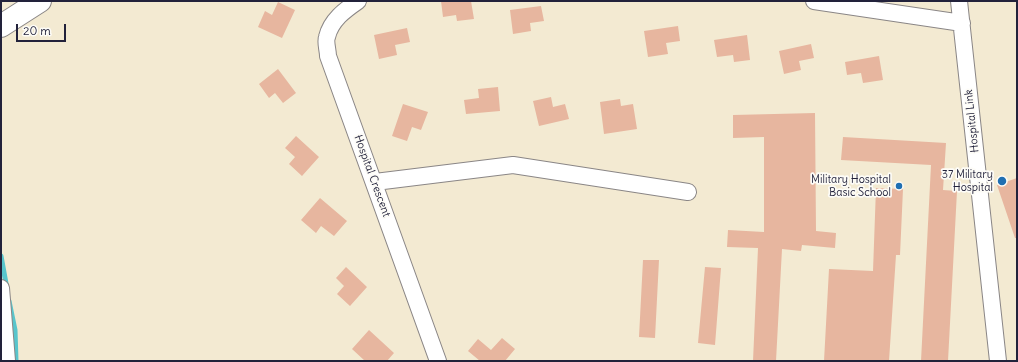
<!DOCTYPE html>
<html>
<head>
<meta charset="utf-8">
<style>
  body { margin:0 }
  #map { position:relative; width:1018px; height:362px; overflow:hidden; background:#f3ead2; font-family:Delius,sans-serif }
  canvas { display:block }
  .frame { position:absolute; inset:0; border:2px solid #22223b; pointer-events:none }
  .scale { position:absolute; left:16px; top:24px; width:50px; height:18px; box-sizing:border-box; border:2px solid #22223b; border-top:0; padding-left:5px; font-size:12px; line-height:14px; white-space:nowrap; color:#22223b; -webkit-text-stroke:3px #fdfcf7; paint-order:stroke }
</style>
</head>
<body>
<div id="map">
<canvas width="1018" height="362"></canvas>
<div class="frame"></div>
<div class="scale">20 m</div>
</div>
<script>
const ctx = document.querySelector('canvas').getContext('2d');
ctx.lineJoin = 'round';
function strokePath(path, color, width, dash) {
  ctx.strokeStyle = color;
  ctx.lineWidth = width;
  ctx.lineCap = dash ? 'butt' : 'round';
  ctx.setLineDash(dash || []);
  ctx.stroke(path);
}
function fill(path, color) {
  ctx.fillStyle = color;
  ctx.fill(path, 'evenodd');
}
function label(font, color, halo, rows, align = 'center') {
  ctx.font = font + ' Delius,sans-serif';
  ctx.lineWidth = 3.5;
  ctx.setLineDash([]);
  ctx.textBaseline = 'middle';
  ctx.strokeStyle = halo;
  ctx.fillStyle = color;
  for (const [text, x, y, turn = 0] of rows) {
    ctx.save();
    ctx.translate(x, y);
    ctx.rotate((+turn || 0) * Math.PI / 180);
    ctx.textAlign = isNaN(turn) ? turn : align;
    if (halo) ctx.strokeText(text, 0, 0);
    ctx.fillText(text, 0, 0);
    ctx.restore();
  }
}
const stream = new Path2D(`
  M1 256 7 289
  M9 301 15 330 16 361`);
const building = new Path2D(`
  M441 1H471L474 19 457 21 456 15 443 17Z
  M278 2 295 10 282 38 258 27 265 11 272 15Z
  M541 6 544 21 530 23 531 31 513 34 510 10Z
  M678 26 680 41 666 43 668 54 648 57 644 31Z
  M407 28 410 42 395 45 397 55 379 59 374 35Z
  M747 35 750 60 734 62 733 55 717 57 714 40Z
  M811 44 814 58 799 61 801 70 784 74 779 51Z
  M879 56 883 80 863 83 861 73 847 75 845 62Z
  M278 69 296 93 283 103 275 93 269 98 259 84Z
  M498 87 500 111 466 114 464 100 479 98 478 89Z
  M551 97 553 107 565 104 569 119 539 126 533 101Z
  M620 99 621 106 633 104 637 129 604 134 600 102Z
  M403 104 428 112 421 130 412 127 407 141 392 136Z
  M815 113 816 231 836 233 835 248 802 245 801 251 782 249 776 361H753L758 248 727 247 728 230 764 232V137L733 138V115Z
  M296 136 319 157 302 176 289 164 295 157 285 148Z
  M843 137 946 143 943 190 957 191 948 361H921L931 165 841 160Z
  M1017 178V238H1015L997 185Z
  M876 188 903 189 900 255H896L889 361H824L829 269 873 271Z
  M320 198 347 221 334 236 321 226 316 233 301 220Z
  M643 260H659L655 338 639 337Z
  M346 267 367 287 350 306 337 294 344 286 336 278Z
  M705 267 721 268 715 345 698 343Z
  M369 330 394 353 387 361H365L352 349Z
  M502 338 515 349 505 361H480L468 351 478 339 491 350Z`);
const street = new Path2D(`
  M358 1C345 10 331 20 327 37 325 42 328 50 328 56L438 361
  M814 1 962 23
  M959 1 998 361
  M375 182 513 165 688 192
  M1 288 7 361`);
const primary = new Path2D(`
  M1 26 40 1`);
const markers = [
  [1002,181,5,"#1f6fb2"],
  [899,186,4,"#1f6fb2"]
];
const streetNames = [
  ["Hospital Link",972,121,-96],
  ["Hospital Crescent",372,176,70]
];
const poiNames = [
  ["37 Military",993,175],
  ["Hospital",993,188],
  ["Military Hospital",891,180],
  ["Basic School",891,193]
];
strokePath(stream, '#58c5cc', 5);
fill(building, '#e7b69f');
strokePath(street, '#8a8686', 18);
strokePath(primary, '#8a8686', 24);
strokePath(street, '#fff', 16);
strokePath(primary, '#fff', 22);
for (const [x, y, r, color] of markers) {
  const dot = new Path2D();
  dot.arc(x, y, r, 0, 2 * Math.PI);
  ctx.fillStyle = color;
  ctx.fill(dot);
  strokePath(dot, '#fdfcf7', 1.5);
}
label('11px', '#22223b', '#fdfcf7', streetNames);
label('11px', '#22223b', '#fdfcf7', poiNames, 'right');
</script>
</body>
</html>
